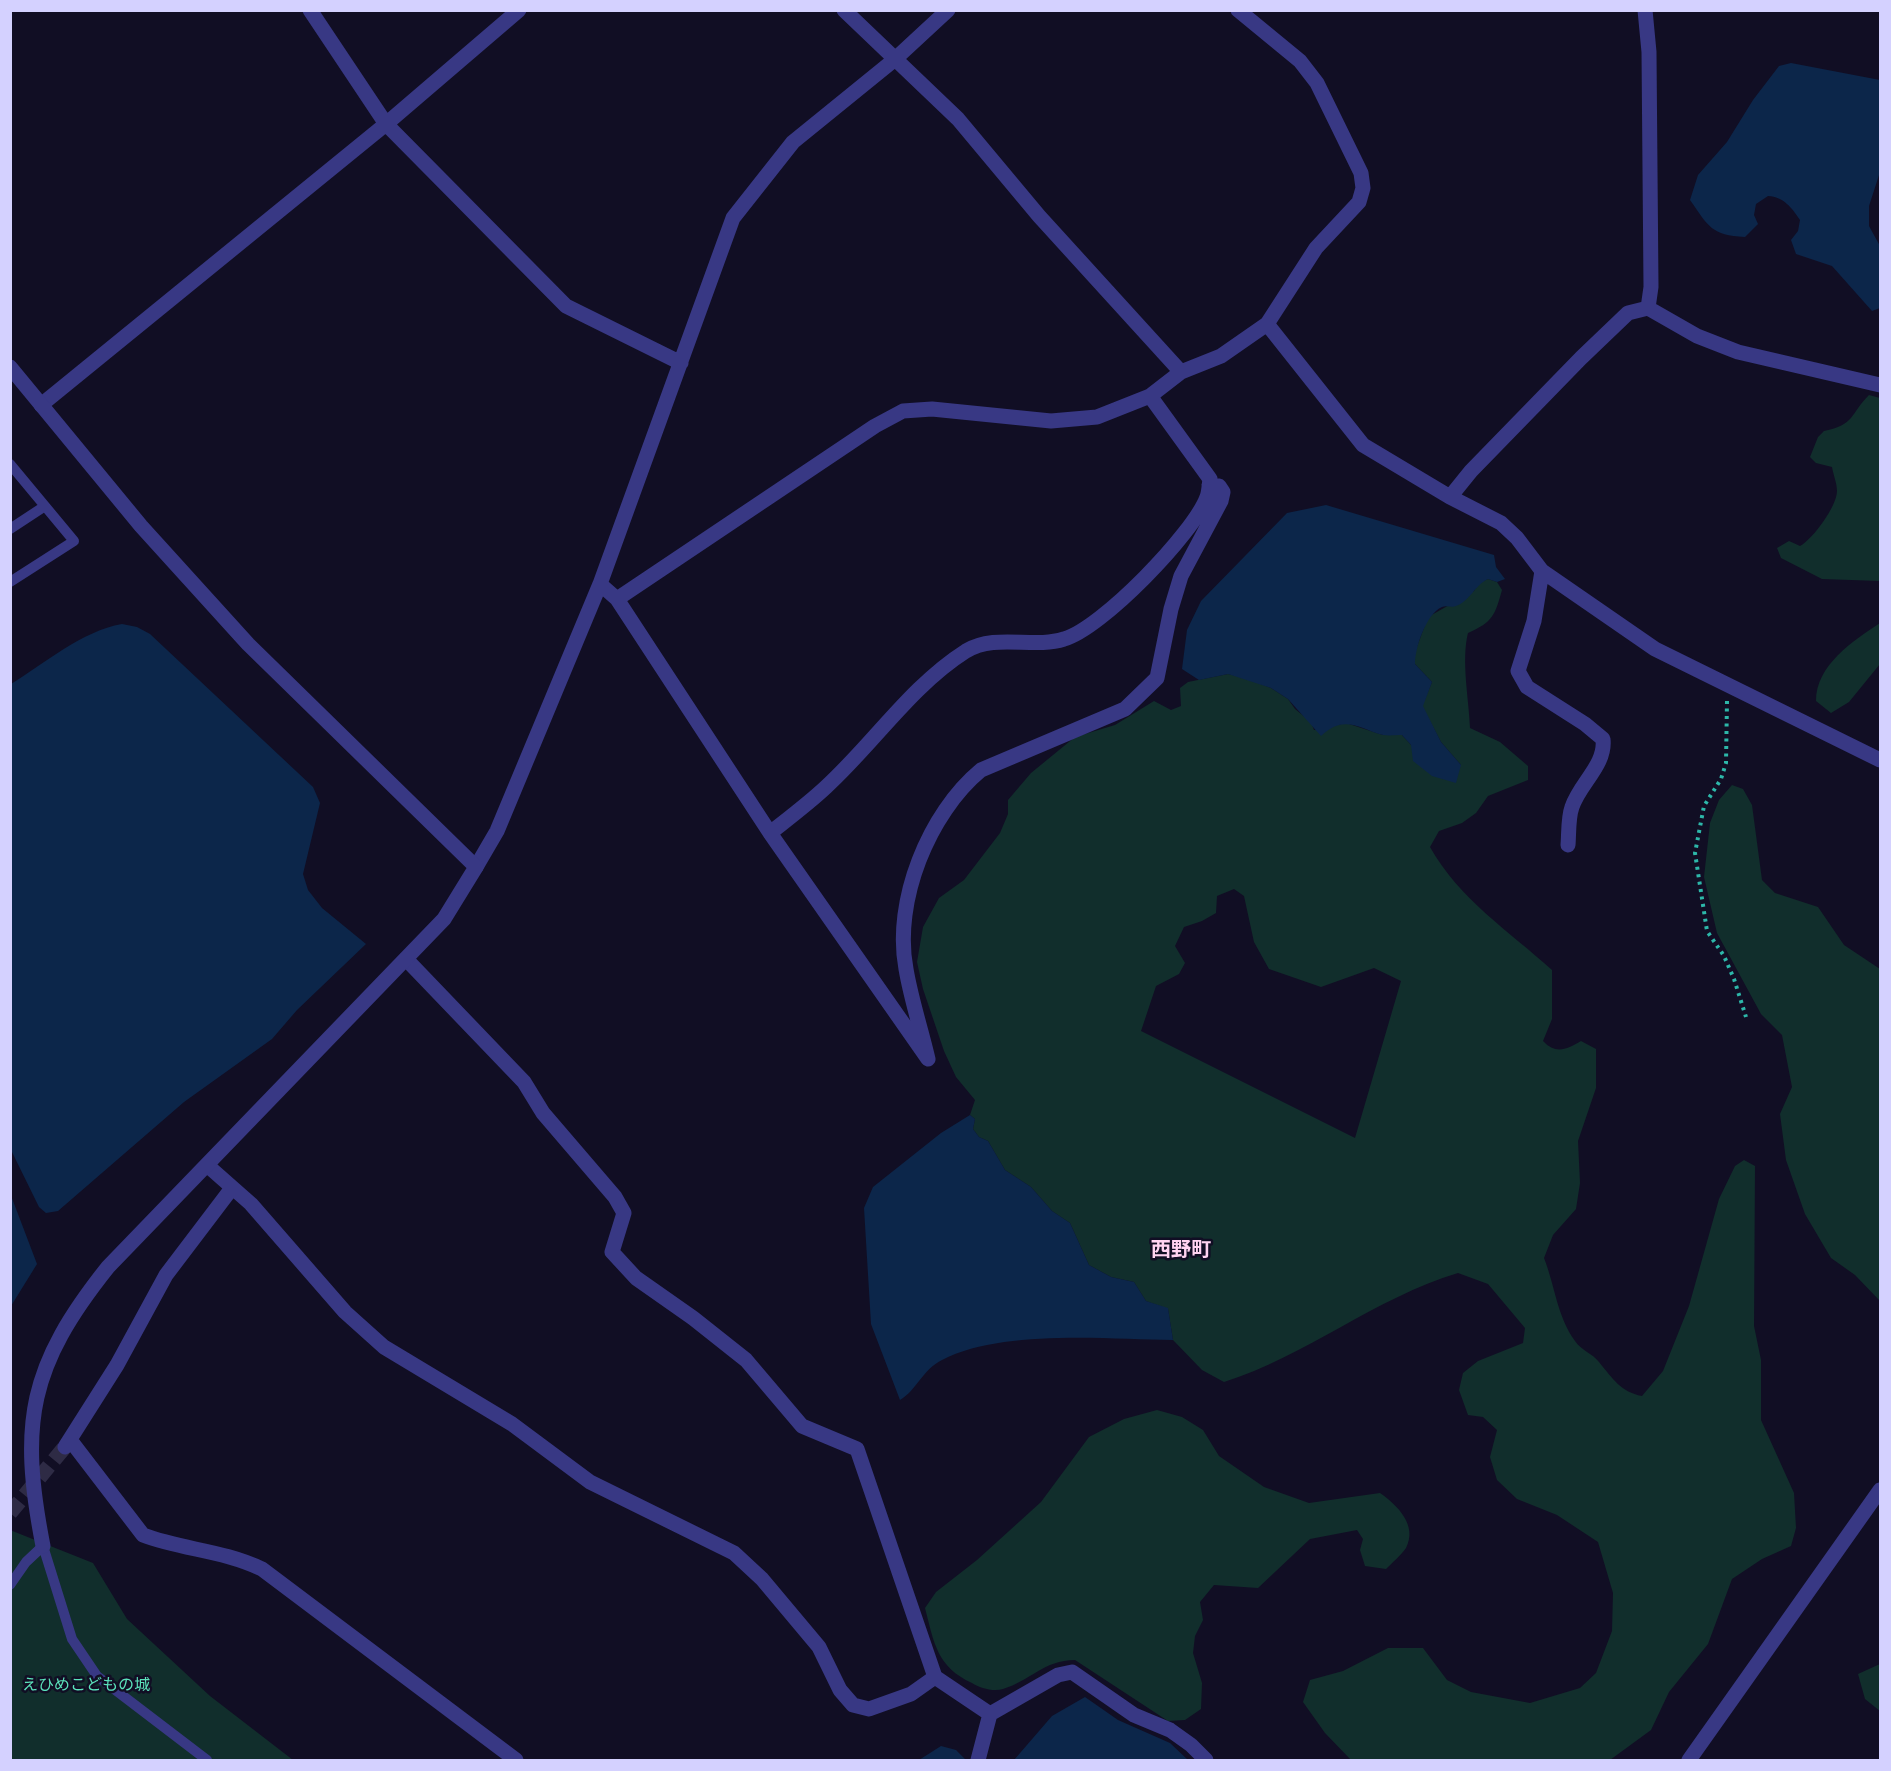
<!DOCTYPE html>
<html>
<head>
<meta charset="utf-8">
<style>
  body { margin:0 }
  #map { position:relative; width:1891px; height:1771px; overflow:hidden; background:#110e24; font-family:Cabin,sans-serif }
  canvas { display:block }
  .frame { position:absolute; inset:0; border:12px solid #d4d1ff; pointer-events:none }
</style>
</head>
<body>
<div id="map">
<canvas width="1891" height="1771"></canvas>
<div class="frame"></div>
</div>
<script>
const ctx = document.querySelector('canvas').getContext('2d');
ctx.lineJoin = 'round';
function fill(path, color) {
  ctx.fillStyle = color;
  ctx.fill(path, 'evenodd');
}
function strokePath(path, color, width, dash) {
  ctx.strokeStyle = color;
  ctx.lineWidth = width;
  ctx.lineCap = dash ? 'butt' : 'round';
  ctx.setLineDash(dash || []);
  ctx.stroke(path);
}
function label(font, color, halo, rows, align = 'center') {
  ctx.font = font + ' Cabin,"Noto Sans JP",sans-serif';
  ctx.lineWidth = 5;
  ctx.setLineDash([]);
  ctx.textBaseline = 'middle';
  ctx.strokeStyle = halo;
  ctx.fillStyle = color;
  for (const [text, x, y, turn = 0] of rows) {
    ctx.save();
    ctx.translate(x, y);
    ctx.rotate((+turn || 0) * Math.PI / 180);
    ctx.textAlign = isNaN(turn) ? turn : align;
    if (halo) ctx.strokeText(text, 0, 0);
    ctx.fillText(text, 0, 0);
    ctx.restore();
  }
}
const green = new Path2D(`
  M1869 395 1880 398V581L1822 579 1781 558 1777 548 1789 541 1800 546C1813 539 1837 506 1837 491 1837 483 1833 474 1832 467L1816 463 1810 457 1818 437 1824 431C1855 425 1850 414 1869 395Z
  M1488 579 1497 582 1502 590C1495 615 1493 622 1468 633 1461 661 1469 699 1470 728L1500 742 1528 766V780L1488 796 1476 813 1462 823 1439 831 1430 847C1459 899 1509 931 1552 970V1019L1543 1041C1556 1055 1567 1049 1581 1041L1596 1049V1088L1578 1141 1580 1183 1576 1209 1553 1235 1544 1258C1555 1286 1557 1316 1575 1341 1581 1350 1593 1354 1599 1362 1613 1379 1621 1392 1642 1396L1663 1371 1689 1306 1719 1199 1735 1166 1744 1160 1755 1166 1754 1326 1761 1360V1420L1794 1493 1796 1528 1791 1546 1762 1559 1732 1579 1708 1644 1669 1692 1651 1730 1610 1760H1351L1325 1733 1303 1702 1310 1680 1343 1671 1388 1648H1423L1447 1680 1471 1692 1530 1703 1580 1688 1596 1673 1612 1631 1613 1593 1598 1542 1557 1515 1517 1499 1497 1480 1490 1457 1497 1430 1483 1417 1468 1415 1459 1390 1463 1373 1478 1361 1523 1343 1525 1328 1488 1284 1458 1273C1375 1298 1306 1356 1224 1382L1202 1370 1173 1340 1168 1309 1146 1301 1134 1282 1111 1277 1089 1265 1070 1223 1052 1211 1031 1187 1005 1170 988 1141 979 1137 973 1129 975 1119 970 1115 975 1100 956 1077 944 1051 923 989 917 962 923 927 939 898 964 880 1000 833 1008 814V800L1031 773 1075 737 1115 725 1154 701 1171 710 1181 706 1180 688 1188 682 1228 674 1246 678 1271 688 1288 699 1295 709 1311 722 1314 730 1346 723 1383 735H1402L1411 745 1461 765 1441 742 1422 706 1432 682 1415 664V652L1428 617 1474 591 1478 583ZM1234 889 1244 896 1254 942 1269 969 1321 987 1374 968 1401 981 1355 1138 1141 1031 1156 986 1179 974 1185 963 1175 946 1184 927 1202 921 1216 913 1217 896Z
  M1880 623V664L1849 702 1831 713 1816 701C1816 665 1853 641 1880 623Z
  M1732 785 1743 789 1752 805 1762 880 1775 893 1818 907 1844 945 1880 969V1301L1855 1275 1831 1258 1805 1214 1786 1160 1780 1114 1792 1087 1782 1035 1761 1014 1717 933 1704 877 1710 823 1719 800Z
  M1157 1410 1182 1417 1203 1430 1219 1456 1264 1487 1309 1503 1380 1493C1397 1505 1418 1525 1406 1548 1401 1555 1392 1563 1386 1569L1365 1566 1360 1550 1363 1539 1357 1530 1310 1539 1258 1588 1214 1585 1200 1602 1203 1620 1195 1636 1193 1653 1202 1683 1201 1709 1185 1720 1168 1721 1075 1660C1044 1660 1030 1681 1003 1689 993 1692 980 1688 972 1683 937 1667 934 1643 925 1608L936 1592 977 1560 1041 1502 1089 1437 1124 1419Z
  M10 1530 93 1563 127 1619 210 1696 293 1760H11Z
  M1880 1664V1711L1865 1699 1858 1674Z`);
const water = new Path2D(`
  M1791 63 1880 80V172L1869 206V226L1880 246V308L1872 311 1832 266 1796 254 1791 240 1798 231 1800 220C1792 208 1784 197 1768 196L1756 204 1754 215 1758 224 1745 237C1711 235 1709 227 1690 200L1698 175 1727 142 1753 100 1779 66Z
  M1326 505 1494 555 1496 567 1505 579 1497 582 1488 579C1475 585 1470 601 1456 606 1452 608 1447 605 1442 607 1426 614 1415 648 1415 664L1432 682 1423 706 1441 742 1461 765 1456 783 1432 776 1413 761 1411 745 1402 735C1396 735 1389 736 1383 735 1358 728 1344 714 1321 736L1288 699 1271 688 1228 674 1199 680 1182 669 1187 630 1201 601 1287 513Z
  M122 624 137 627 150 634 313 787 320 803 303 874 308 890 322 908 366 944 297 1010 272 1039 184 1102 58 1211 46 1213 39 1207 11 1150V684C45 663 82 631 122 624Z
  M970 1115 975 1119 973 1129 979 1137 988 1141 1005 1170 1031 1187 1052 1211 1070 1223 1089 1265 1111 1277 1134 1282 1146 1301 1168 1308 1173 1340C1106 1339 1001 1329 942 1360 922 1370 917 1390 900 1400L871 1324 864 1208 873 1187 941 1133Z
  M10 1193 37 1264 11 1306H10Z
  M1085 1697 1118 1720 1170 1743 1188 1760H1014L1052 1716Z
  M941 1746 956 1750 966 1760H919Z`);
const minorTunnel = new Path2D(`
  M10 1513 64 1448`);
const path = new Path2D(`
  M1727 701 1726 763 1721 779 1704 806 1695 853 1707 931 1724 956 1734 979 1746 1017`);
const service = new Path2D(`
  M10 464 74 541 10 582
  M10 529 45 506
  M10 1585 26 1562 43 1546 72 1639 97 1676 207 1760`);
const minor = new Path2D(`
  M310 10 386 124 566 306 681 363
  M844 10 958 119 1039 216 1181 372
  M1645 10 1649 52 1651 287 1648 308
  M1267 324 1363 445 1450 497 1501 523 1517 538 1542 571 1655 649 1880 760
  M41 405 386 124 519 10
  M1450 497 1471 471 1581 358 1628 313 1648 308 1697 336 1738 352 1880 385
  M1542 571 1534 621 1518 671 1527 687 1585 724 1603 739C1606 765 1580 783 1572 807 1568 818 1569 833 1568 845
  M600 584 617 599 770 833 928 1059C921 1029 911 999 906 969 893 901 929 813 981 770L1125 709 1157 678 1171 609 1181 576 1221 501 1223 492 1219 486 1209 485
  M617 599 875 426 903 411 932 409 1051 421 1097 417 1150 396 1181 372 1221 356 1267 324 1316 248 1359 202 1363 188 1361 173 1317 83 1300 61 1238 10
  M770 833C789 818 809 803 826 787 874 743 911 686 966 651 996 633 1033 649 1064 639 1101 629 1194 533 1207 497 1209 492 1209 485 1210 479L1150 396
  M476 867 497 831 600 584 733 218 793 142 894 60 948 10
  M406 959 524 1082 543 1113 615 1197 624 1213 612 1252 636 1278 693 1318 746 1360 802 1426 857 1449 935 1677 990 1714 978 1760
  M208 1166 251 1204 345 1312 384 1347 512 1424 590 1482 734 1553 762 1579 819 1647 840 1690 853 1705 869 1709 911 1694 935 1677
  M71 1441 143 1535C183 1550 222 1550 262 1569L516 1760
  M65 1447 117 1365 166 1275 232 1188
  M990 1714 1058 1675 1072 1672 1134 1715 1170 1730 1191 1745 1206 1760`);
const tertiary = new Path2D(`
  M10 367 141 526 248 644 476 867 444 919 108 1267C29 1366 19 1423 43 1546
  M1689 1760 1880 1490`);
const parkNames = [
  ["えひめこどもの城",86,1685]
];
const quarterNames = [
  ["西野町",1181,1250]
];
fill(green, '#112e2c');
fill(water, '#0c264a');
strokePath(minorTunnel, '#2e2b45', 15, [15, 8]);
strokePath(path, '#2db7a9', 4, [3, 4.5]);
strokePath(service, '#383884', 10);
strokePath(minor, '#383884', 15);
strokePath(tertiary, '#383884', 15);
label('16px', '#5be1ba', '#110e24', parkNames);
label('bold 20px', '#ffd3f1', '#110e24', quarterNames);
</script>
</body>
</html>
